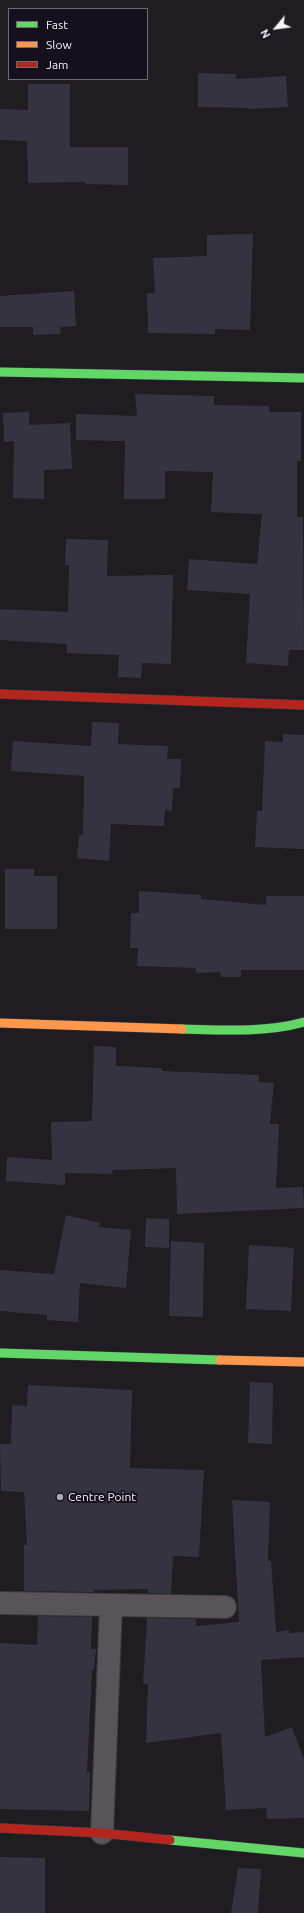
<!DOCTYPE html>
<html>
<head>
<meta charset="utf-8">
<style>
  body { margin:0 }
  #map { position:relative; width:304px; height:1913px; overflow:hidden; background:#1f1c22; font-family:Ubuntu,sans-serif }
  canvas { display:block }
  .legend { position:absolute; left:8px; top:8px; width:140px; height:72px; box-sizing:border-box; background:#16101c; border:1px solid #706a75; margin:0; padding:5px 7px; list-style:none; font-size:12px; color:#f7f2fb }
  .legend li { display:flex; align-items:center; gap:8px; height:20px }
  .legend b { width:20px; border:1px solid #706a75 }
  .north { position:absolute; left:256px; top:8px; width:40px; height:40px; -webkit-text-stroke:3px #16101c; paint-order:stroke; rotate:241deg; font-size:11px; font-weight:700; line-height:16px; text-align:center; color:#f7f2fb }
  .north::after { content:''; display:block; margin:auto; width:14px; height:18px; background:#f7f2fb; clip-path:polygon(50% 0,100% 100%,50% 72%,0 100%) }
</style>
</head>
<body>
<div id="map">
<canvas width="304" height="1913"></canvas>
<ul class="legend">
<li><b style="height:5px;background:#63d668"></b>Fast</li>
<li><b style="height:5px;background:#ff974d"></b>Slow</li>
<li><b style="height:5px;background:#b3261e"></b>Jam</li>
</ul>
<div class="north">N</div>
</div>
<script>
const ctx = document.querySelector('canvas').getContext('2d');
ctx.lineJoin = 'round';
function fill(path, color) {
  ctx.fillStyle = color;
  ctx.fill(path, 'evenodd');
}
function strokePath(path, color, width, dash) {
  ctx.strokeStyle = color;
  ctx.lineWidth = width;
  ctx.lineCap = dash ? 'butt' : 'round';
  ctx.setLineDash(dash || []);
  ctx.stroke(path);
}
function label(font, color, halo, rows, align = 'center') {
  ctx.font = font + ' Ubuntu,sans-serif';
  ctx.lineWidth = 4;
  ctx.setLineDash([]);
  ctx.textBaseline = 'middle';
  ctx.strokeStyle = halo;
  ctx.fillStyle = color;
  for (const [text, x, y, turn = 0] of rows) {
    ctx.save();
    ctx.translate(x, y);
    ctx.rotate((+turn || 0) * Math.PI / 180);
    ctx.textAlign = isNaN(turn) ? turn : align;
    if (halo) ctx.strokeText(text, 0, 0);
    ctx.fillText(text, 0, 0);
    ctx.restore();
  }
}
const building = new Path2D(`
  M198 73 236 74V79L286 76 288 107 249 109V108L198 107Z
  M28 84H70V147H128V185L86 184V182L28 183 27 141 0 140V109L28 110Z
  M253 234 250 330 215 329V334L148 333 147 293H155L153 258 207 256V235Z
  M74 291 76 326 60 327 61 334 33 335V327H0V296Z
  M135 394 214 396V405L269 406V412H301V461H297V517H303L304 650H289L288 666 246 663 250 594 187 590 189 559 257 564 262 514 211 512 213 472 165 471V499H124L125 441 76 440V414L137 416Z
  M29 412V425L70 423 72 469 44 470V499L13 498 14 441 4 442 3 413Z
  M66 539 108 540 107 576 173 575 171 664 142 663 141 678 118 677 119 655 67 653V644L0 640V609L68 612 69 565H65Z
  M92 722 119 723 118 744 168 746 167 759H181L180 788H173L172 811 165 810 164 826 111 824 109 861 77 858 79 835H83L84 776 11 771 13 741 91 746Z
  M283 734 304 735V849L255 847 257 811H262L265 741 283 742Z
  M5 869H34V876H57V929H5Z
  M139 891 201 895V899L266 905V896H304V970H241V977H221L220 972 196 973V968L137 966 138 948H130L131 913H139Z
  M94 1046 116 1047V1066L162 1068V1071L259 1075V1082L274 1083 270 1124H279L276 1188 303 1187 304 1208 177 1214 176 1168 113 1170 112 1174 65 1173V1185L6 1181 7 1157 52 1160 51 1122 92 1121Z
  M66 1215 100 1223 99 1227 131 1230 126 1288 80 1283 78 1322 47 1320V1315L0 1311V1270L54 1274Z
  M146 1218 169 1219V1248L145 1247Z
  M171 1241 204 1243 203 1317 169 1316Z
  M249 1245 294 1248 291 1311 246 1309Z
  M250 1382 273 1383 272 1444 248 1443Z
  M28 1385 132 1390 130 1468 204 1470 199 1557 173 1556 171 1594 148 1593V1589L94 1590V1592L24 1591V1545H27L24 1492 1 1491 0 1444H11L12 1405 27 1406Z
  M232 1500 270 1502 268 1561H271L276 1632 289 1630 290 1633 304 1632V1657L261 1660 265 1737 292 1727 304 1760V1818L267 1819 266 1808 226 1810 221 1733 146 1743 148 1684H143L147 1618 196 1619V1626L239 1622Z
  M38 1616 92 1617 91 1649H96L94 1670H92L87 1772H90L89 1811 0 1809V1643L37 1645Z
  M0 1857 45 1858V1913H0Z
  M238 1868 261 1869 258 1913H231Z`);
const street = new Path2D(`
  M0 1603 225 1607
  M102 1833 111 1605`);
const fast = new Path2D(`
  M0 372 304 378
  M182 1029C223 1030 264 1033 304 1022
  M0 1353 220 1360
  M170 1840 304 1853`);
const slow = new Path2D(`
  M0 1023 182 1029
  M220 1360 304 1362`);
const jam = new Path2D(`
  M0 694 304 705
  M0 1828 102 1833 170 1840`);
const markers = [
  [60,1497,4,"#aba7af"]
];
const poiNames = [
  ["Centre Point",68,1497]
];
fill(building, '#353340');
strokePath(street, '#3c393e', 24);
strokePath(fast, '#3c393e', 10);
strokePath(slow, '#3c393e', 10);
strokePath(jam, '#3c393e', 10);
strokePath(street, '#58545a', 22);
strokePath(fast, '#63d668', 9);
strokePath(slow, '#ff974d', 9);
strokePath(jam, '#b3261e', 9);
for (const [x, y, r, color] of markers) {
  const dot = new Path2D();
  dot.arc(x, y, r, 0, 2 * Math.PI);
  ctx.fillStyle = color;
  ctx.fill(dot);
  strokePath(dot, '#16101c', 1.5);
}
label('12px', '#f7f2fb', '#16101c', poiNames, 'left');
</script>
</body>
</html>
